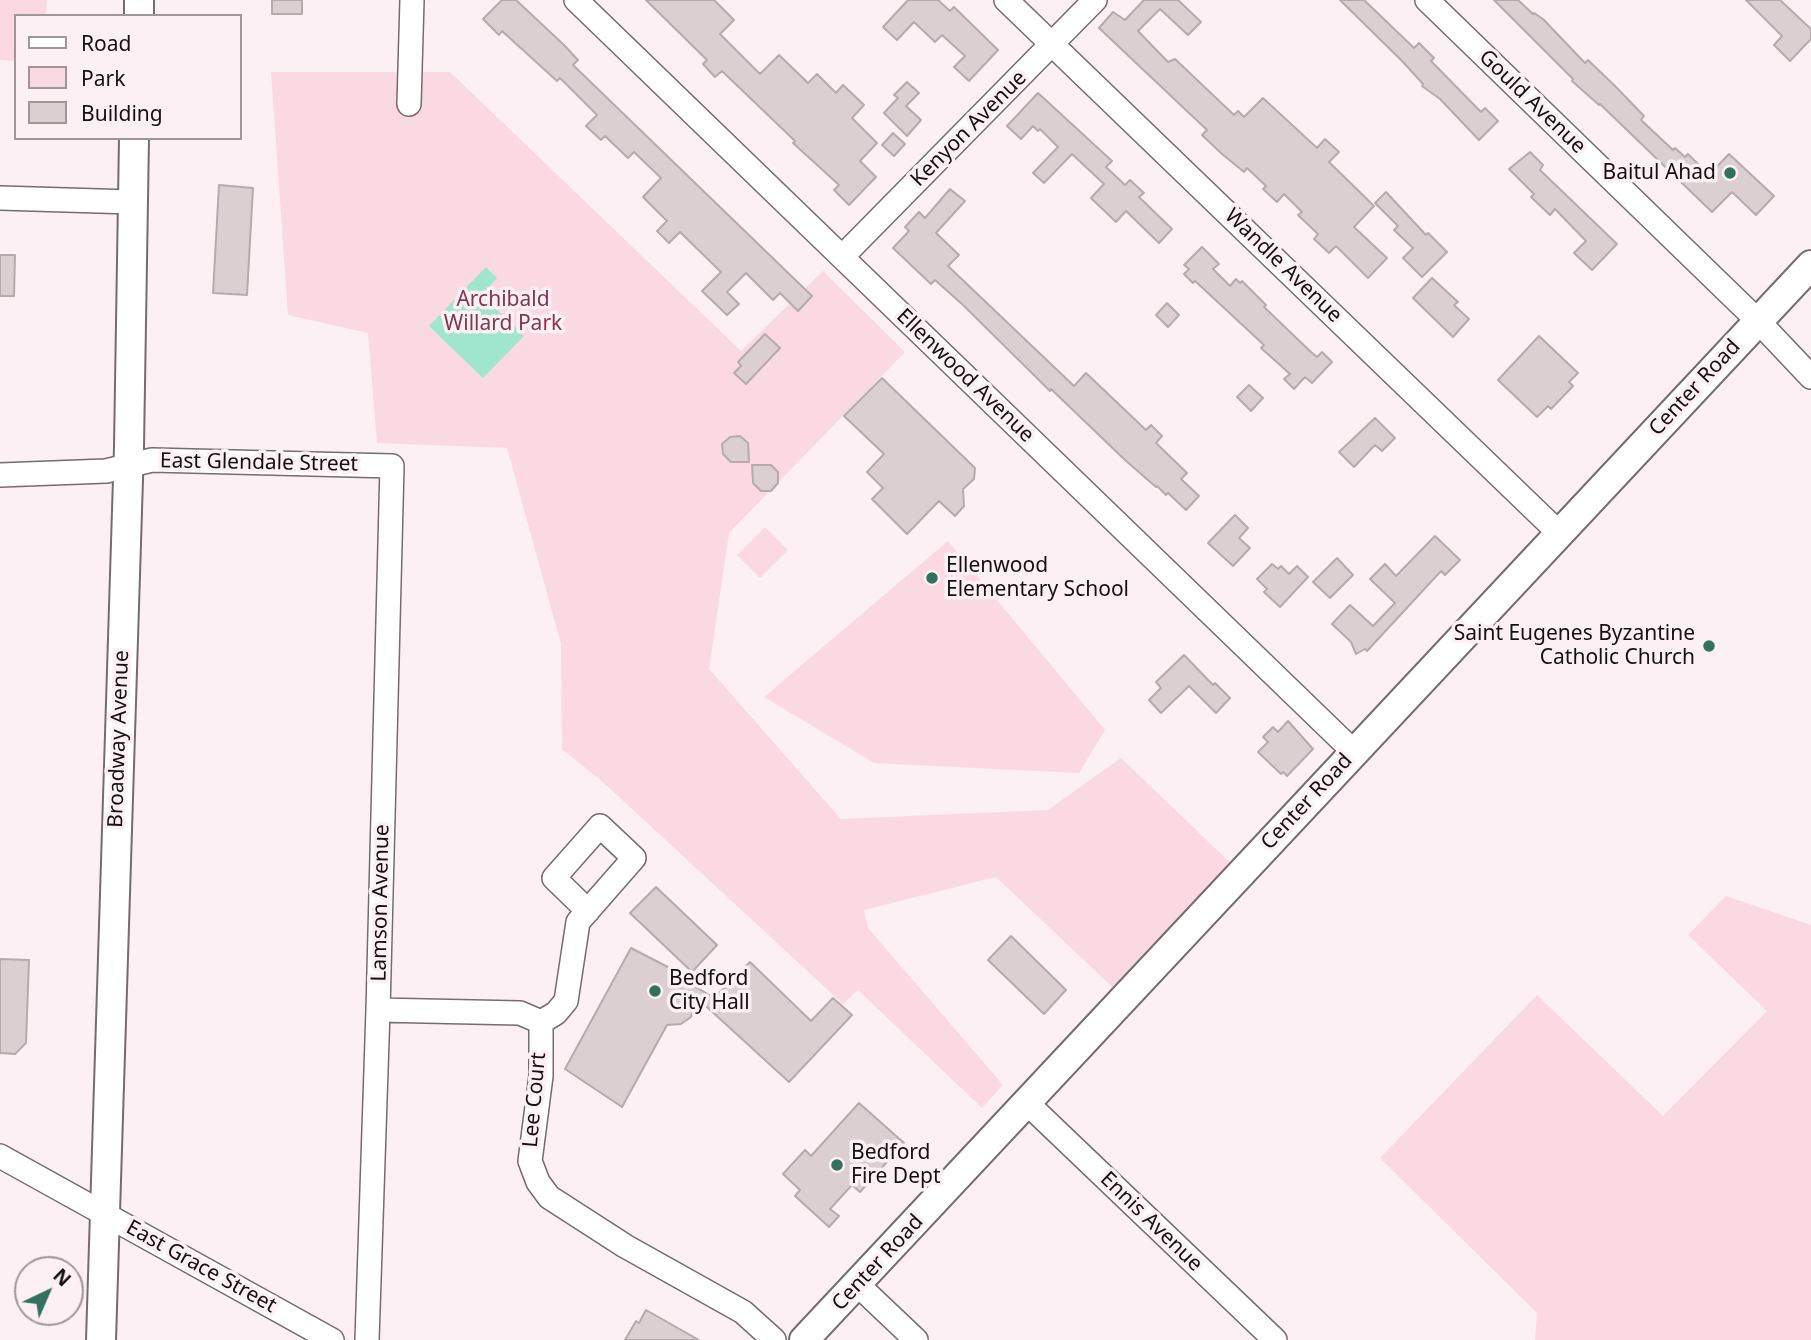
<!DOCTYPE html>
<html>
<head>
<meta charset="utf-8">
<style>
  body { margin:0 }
  #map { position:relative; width:1811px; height:1340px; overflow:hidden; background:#fdf0f4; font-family:"Noto Sans",sans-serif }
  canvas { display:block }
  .legend { position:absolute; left:14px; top:14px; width:228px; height:126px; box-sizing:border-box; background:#fdf0f4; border:2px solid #a0969a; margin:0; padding:9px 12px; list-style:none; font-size:21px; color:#151012 }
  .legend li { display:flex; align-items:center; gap:14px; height:35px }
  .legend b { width:35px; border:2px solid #a0969a }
  .north { position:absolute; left:14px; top:1256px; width:70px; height:70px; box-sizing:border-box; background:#fdf0f4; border:2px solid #a0969a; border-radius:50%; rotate:44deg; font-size:19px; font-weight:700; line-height:28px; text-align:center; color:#151012 }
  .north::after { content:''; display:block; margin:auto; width:24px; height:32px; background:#33715f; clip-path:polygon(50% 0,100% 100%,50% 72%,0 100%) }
</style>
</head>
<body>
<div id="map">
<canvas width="1811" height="1340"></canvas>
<ul class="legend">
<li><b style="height:9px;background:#fff"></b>Road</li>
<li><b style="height:19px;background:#fad9e2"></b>Park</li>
<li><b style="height:19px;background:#dbcfd2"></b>Building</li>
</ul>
<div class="north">N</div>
</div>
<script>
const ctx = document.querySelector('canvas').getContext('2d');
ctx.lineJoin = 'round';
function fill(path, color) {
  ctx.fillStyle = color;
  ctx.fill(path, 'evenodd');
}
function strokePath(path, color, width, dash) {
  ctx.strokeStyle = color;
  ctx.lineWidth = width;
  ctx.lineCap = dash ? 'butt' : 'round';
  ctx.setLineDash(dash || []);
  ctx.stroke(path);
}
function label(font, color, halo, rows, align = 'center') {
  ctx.font = font + ' "Noto Sans",sans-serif';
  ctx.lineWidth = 7;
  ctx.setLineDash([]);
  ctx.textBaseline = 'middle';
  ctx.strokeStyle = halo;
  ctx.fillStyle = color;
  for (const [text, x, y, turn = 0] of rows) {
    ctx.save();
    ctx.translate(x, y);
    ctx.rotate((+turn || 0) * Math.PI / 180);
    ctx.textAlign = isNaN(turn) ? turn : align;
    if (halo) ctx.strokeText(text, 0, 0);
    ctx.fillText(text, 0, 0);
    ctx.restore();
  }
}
const green = new Path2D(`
  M0 0H47L46 16H16V61L0 60Z
  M271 72H450L741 351 823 271 905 352 729 533 709 669 841 819 1048 810 1121 758 1241 873 1124 998 996 877 864 910 868 928 1003 1085 982 1108 858 990 843 1004 604 783 562 749 561 644 507 448 377 443 368 333 288 315Z
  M765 527 788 550 760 578 737 555Z
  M948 541 1105 730 1079 773 874 763 764 697Z
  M1726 896 1811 925V1340H1535L1537 1313 1380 1158 1537 995 1663 1116 1767 1011 1688 935Z`);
const water = new Path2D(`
  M486 267 497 278 482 295 524 336 483 378 429 326Z`);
const building = new Path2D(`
  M272 0H302V14H272Z
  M502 0H516L564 45 578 60 573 65 812 296 798 311 780 293 773 300 746 273 727 292 739 304 727 315 702 291 721 272 680 232 669 243 657 231 667 221 643 197 661 178 634 152 628 158 605 136 601 140 586 126 597 115 560 78 557 81 502 31 499 35 483 19Z
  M646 0H714L734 20 720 34 760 74 779 55 808 83 817 74 836 93 843 85 864 105 852 118 877 143 860 161 876 177 849 205 834 190 839 185 793 143 795 141 722 71 715 77 703 64 707 60Z
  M908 0H938L950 11 954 7 998 50 969 81 954 67 965 56 942 35 935 42 914 22 897 40 883 27Z
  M1144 0H1178L1201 22 1188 35 1160 9 1138 31 1168 62 1175 59 1234 115 1238 111 1244 117 1263 98 1317 148 1325 139 1339 152 1329 162 1374 206 1354 227 1387 258 1368 278 1336 246 1329 253 1314 239 1318 234 1298 215 1302 212 1284 194 1277 202 1263 189 1266 186 1247 168 1244 172 1222 154 1202 135 1207 130 1099 28 1113 12 1125 20Z
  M1340 0H1364L1414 48 1419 43 1434 58 1431 61 1481 112 1485 108 1498 121 1479 140 1440 99 1422 86 1423 84 1402 61Z
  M1494 0H1518L1533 14 1534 13 1543 19 1585 63 1588 60 1616 87 1644 116 1641 120 1673 150 1675 148 1685 157 1688 154 1709 175 1729 154 1774 196 1756 215 1732 192 1712 212 1600 104 1599 105 1572 81 1573 79Z
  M1746 0H1780L1811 29V39L1790 61 1774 45 1782 36Z
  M907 82 919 93 906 106 921 120 907 136 884 113 898 98 894 95Z
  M1038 93 1112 161 1106 167 1125 185 1130 180 1144 193 1139 197 1172 229 1159 243 1126 211 1116 222 1091 198 1104 184 1072 154 1044 183 1033 173 1058 147 1040 129 1038 131 1033 126 1021 139 1007 126Z
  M893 133 905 144 894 156 882 145Z
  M1530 152 1543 165 1540 170 1617 244 1592 270 1574 253 1586 241 1555 209 1550 215 1531 197 1534 194 1509 169Z
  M219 185 253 188 247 295 213 293Z
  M950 189 965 201 936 233 959 255 948 266 1074 386 1086 373 1146 430 1151 425 1162 436 1156 443 1187 473 1181 479 1199 496 1186 510 1168 493 1166 495 1157 486 1156 487 1125 460 1051 389 1050 391 963 305 935 280 931 284 893 248 909 231 905 227 919 212 925 218Z
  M1386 192 1426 235 1428 233 1447 252 1422 277 1403 258 1413 248 1394 230 1398 226 1375 203Z
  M1202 247 1219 264 1213 269 1230 286 1236 279 1240 283 1242 281 1266 305 1264 307 1311 352 1317 357 1322 352 1332 362 1312 383 1305 377 1294 389 1284 379 1290 374 1261 348 1264 345 1195 281 1193 283 1184 274 1189 269 1184 265Z
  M0 255H15L14 296H0Z
  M1432 278 1458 302 1454 305 1469 319 1453 337 1413 298Z
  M1167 303 1179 315 1168 327 1156 315Z
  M765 334 780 348 746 384 734 373 741 366 738 362Z
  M1539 336 1578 373 1569 382 1573 386 1551 409 1548 406 1537 417 1498 380Z
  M882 378 975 468 974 479 963 489 964 506 955 516 939 501 907 534 872 499 883 488 867 472 884 454 844 416Z
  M1249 385 1263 398 1251 411 1237 397Z
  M1375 418 1395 438 1382 451 1375 445 1354 467 1339 452Z
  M740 436 748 443 749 462H731L723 454 722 444 730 437Z
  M752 465H771L778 472V483L771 491H761L753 483Z
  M1235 515 1248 528 1239 538 1250 548 1233 566 1208 543Z
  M1435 536 1460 560 1445 575 1441 571 1367 651 1365 649 1356 654 1351 642 1332 624 1350 605 1373 626 1395 603 1370 579 1385 564 1396 576Z
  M1337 558 1353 575 1330 598 1313 582Z
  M1272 564 1278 569 1281 566 1289 574 1297 566 1308 577 1280 607 1264 592 1267 589 1257 579Z
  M1184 655 1213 685 1215 683 1230 698 1216 713 1189 686 1161 713 1149 700 1161 688 1156 682Z
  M1288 721 1313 749 1287 776 1283 772 1281 774 1258 752 1268 742 1263 737 1273 727 1278 732Z
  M656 887 717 945 692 972 630 913Z
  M1011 936 1066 990 1044 1014 988 960Z
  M631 948 693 980 691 984 714 998 750 962 811 1021 833 998 852 1015 789 1082 696 997 691 1017 681 1024 667 1025 622 1107 565 1069Z
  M0 959 29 960 26 1043 15 1054 0 1053Z
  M859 1103 904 1143 860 1192 852 1185 830 1209 839 1216 829 1227 795 1196 800 1190 783 1174 805 1150 811 1156Z
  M646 1310 699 1340H625L636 1321 639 1323Z`);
const minor = new Path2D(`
  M576 0 1354 752
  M1006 0 1559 533
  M1427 0 1758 321 1811 377
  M409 104 412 0
  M0 198 132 202
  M842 257 1095 0
  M0 475 106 471 152 460 392 466 378 1010 367 1340
  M378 1010 520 1013 541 1022
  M541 1022V1076L530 1161 538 1182 549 1197 625 1246 743 1312 774 1340
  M541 1022 556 1013 566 1001 578 922 634 858 600 826 554 878 588 911
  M1027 1103 1275 1340
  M0 1156 332 1340
  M858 1285 916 1340`);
const major = new Path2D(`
  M139 16V0
  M101 1340 129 447 134 138
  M804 1340 1811 265`);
const markers = [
  [1730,173,7,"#33715f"],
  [932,578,7,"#33715f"],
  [1709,646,7,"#33715f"],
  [655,991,7,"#33715f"],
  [837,1165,7,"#33715f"]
];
const streetNames = [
  ["Gould Avenue",1532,102,44],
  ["Kenyon Avenue",969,129,-45],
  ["Wandle Avenue",1283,266,44],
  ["Ellenwood Avenue",965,376,44],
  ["Center Road",1695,388,-47],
  ["East Glendale Street",259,463,1],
  ["Broadway Avenue",119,739,-88],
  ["Center Road",1307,802,-47],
  ["Lamson Avenue",381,903,-89],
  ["Lee Court",535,1100,-85],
  ["Ennis Avenue",1151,1222,44],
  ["Center Road",878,1263,-47],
  ["East Grace Street",201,1267,29]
];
const poiNames = [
  ["Baitul Ahad",1716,173,"right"],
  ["Ellenwood",946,566],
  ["Elementary School",946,590],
  ["Saint Eugenes Byzantine",1695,634,"right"],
  ["Catholic Church",1695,658,"right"],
  ["Bedford",669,979],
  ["City Hall",669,1003],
  ["Bedford",851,1153],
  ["Fire Dept",851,1177]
];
const parkNames = [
  ["Archibald",503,300],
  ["Willard Park",503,324]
];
fill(green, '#fad9e2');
fill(water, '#a0e5cd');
fill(building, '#dbcfd2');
strokePath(building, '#b6aaad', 2);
strokePath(minor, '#766b6e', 26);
strokePath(major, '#766b6e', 32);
strokePath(minor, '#fff', 23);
strokePath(major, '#fff', 28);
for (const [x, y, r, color] of markers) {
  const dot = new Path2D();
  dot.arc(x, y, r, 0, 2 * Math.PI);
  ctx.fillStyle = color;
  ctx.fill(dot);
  strokePath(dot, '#fdf0f4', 2.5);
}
label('21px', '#151012', '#fdf0f4', streetNames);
label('21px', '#151012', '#fdf0f4', poiNames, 'left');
label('21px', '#813651', '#fdf0f4', parkNames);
</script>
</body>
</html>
